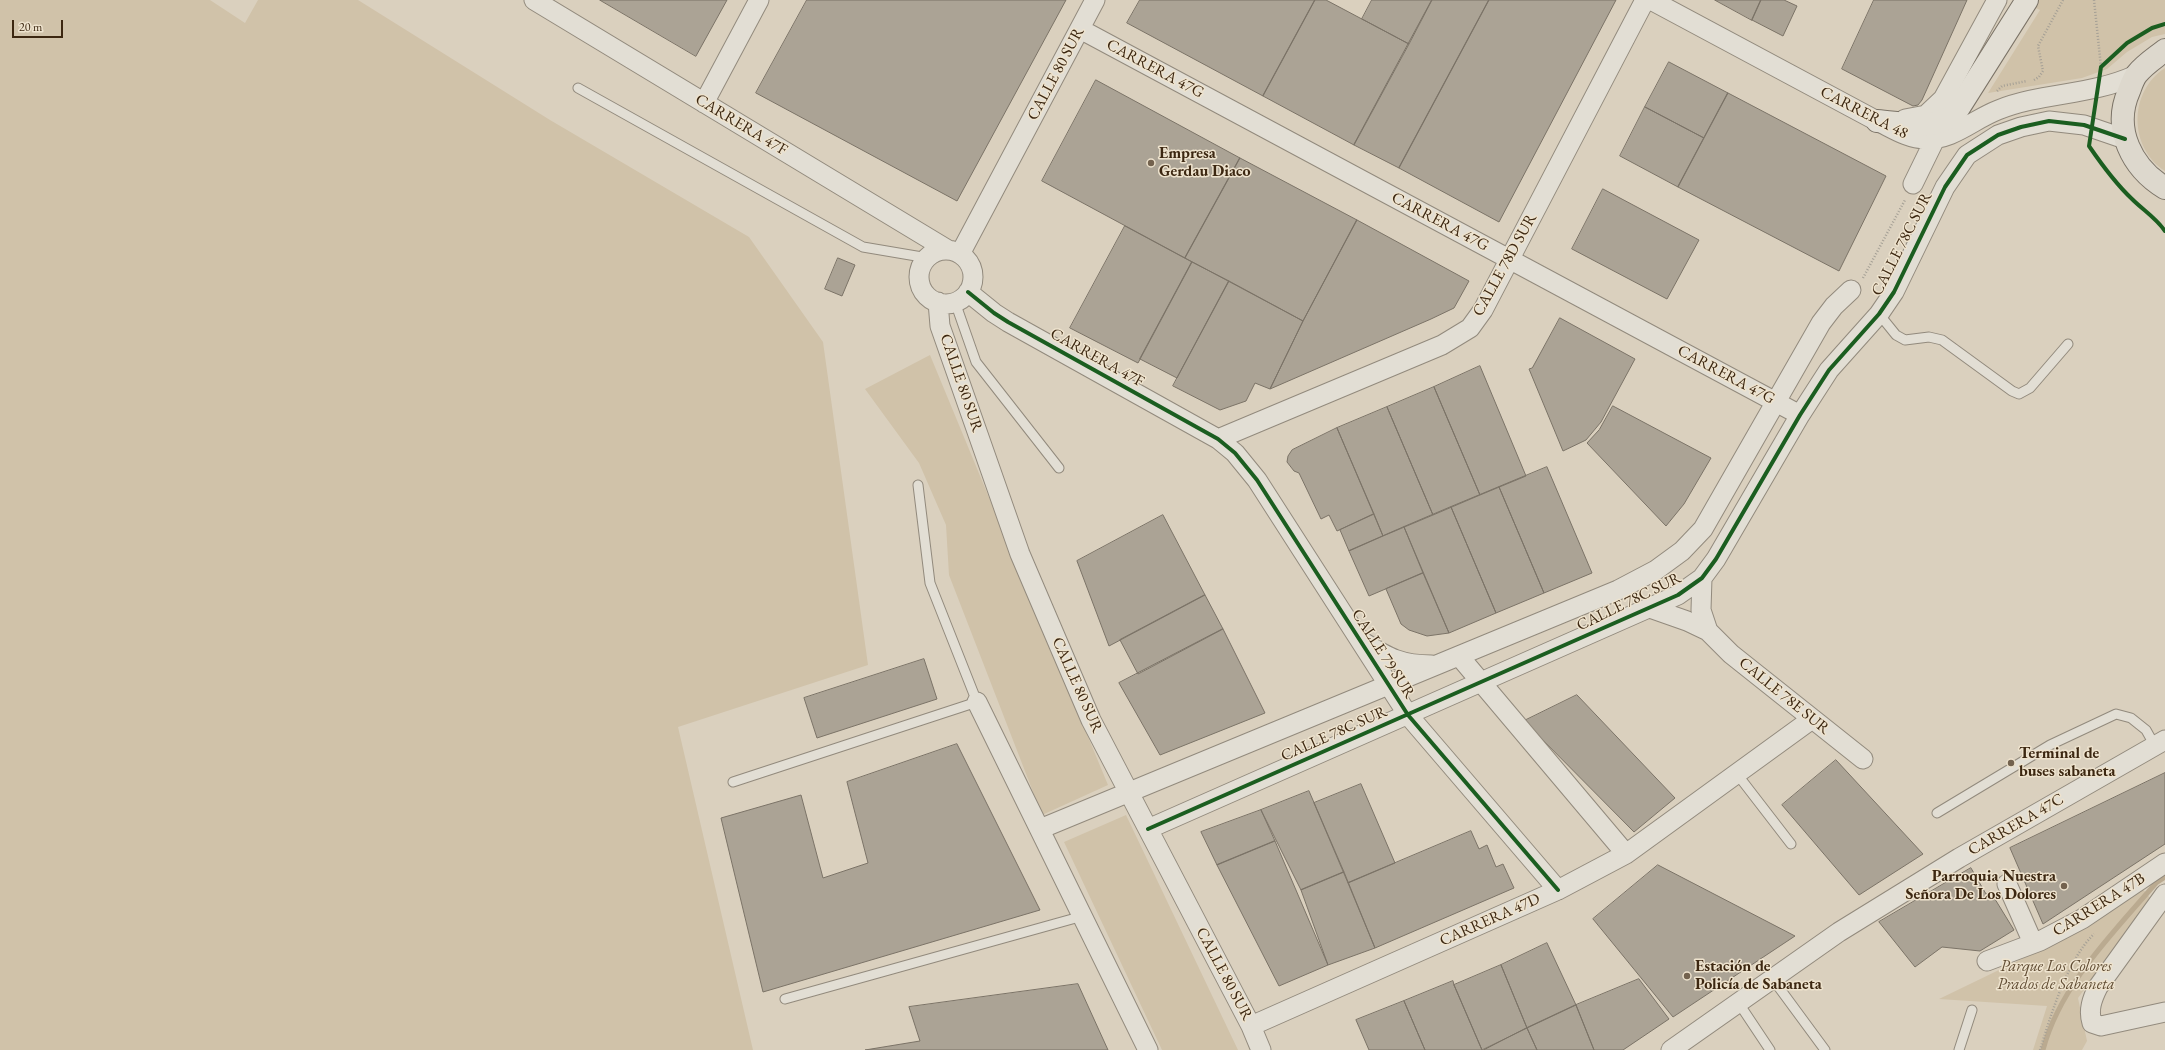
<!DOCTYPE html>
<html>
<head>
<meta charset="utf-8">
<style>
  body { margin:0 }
  #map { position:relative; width:2165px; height:1050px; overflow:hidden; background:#dad0be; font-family:"EB Garamond",serif }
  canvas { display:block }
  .scale { position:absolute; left:12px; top:20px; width:51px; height:18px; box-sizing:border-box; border:2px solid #3c2711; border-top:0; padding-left:5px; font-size:12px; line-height:14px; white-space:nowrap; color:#3c2711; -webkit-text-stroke:3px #eee3ce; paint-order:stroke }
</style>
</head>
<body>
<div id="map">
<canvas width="2165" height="1050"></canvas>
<div class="scale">20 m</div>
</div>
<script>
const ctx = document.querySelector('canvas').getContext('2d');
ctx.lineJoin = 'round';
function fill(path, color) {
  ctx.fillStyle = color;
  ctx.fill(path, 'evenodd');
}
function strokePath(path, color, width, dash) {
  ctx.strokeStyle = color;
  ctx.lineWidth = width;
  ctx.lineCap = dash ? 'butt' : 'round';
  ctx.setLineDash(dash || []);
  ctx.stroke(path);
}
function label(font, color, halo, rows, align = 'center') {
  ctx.font = font + ' "EB Garamond",serif';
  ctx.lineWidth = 3;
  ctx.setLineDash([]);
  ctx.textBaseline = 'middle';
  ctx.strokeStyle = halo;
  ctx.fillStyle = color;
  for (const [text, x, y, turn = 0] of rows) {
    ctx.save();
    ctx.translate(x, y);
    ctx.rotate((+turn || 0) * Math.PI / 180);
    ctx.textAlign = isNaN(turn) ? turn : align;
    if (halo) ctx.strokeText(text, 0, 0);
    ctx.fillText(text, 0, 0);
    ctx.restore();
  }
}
const green = new Path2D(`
  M0 0H210L245 23 258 0H358L550 120 749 237 823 342 868 665 678 727 753 1050H0Z
  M2019 0H2165V34L2152 37 2127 52 2107 69 2082 78 1988 93 2040 10Z
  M2165 68V171C2129 148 2128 92 2165 68Z
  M930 355 1108 785 1042 815 949 575 946 525 919 463 865 389Z
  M1126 815 1238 1050H1162L1064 842Z
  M2142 888 2151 899 2078 998 2087 1041 2082 1050H2033L2047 1006 1939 999 2032 954Z`);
const stream = new Path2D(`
  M2043 1050C2060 985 2114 932 2156 883L2165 877`);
const building = new Path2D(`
  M600 0H727L696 56Z
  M807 0H1066L957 201 756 93Z
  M1140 0H1315L1263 96 1127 23Z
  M1315 0H1326L1409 44 1354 145 1263 96Z
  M1372 0H1432L1409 44 1362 19Z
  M1432 0H1489L1399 168 1354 145Z
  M1489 0H1616L1499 222 1399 168Z
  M1715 0H1761L1752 20Z
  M1761 0H1784L1797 6 1783 36 1752 20Z
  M1874 0H1967L1922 100 1918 105 1913 106 1842 69Z
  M1669 62 1728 93 1704 138 1645 107Z
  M1096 80 1240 158 1185 258 1042 181Z
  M1728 93 1886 176 1839 271 1678 187Z
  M1645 107 1704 138 1678 187 1620 156Z
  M1240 158 1357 220 1303 321 1185 258Z
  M1603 189 1699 240 1667 299 1572 249Z
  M1357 220 1469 281 1454 308 1431 319 1270 389 1303 321Z
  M1125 226 1192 262 1138 363 1070 328Z
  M838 258 855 265 842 296 825 289Z
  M1192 262 1229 281 1177 378 1140 359Z
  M1229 281 1303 321 1270 389 1255 383 1246 401 1220 410 1173 386Z
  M1560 318 1635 359 1601 422 1586 440 1563 451 1529 369 1532 368Z
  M1480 366 1526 476 1480 495 1434 387Z
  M1434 387 1480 495 1433 515 1387 407Z
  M1613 406 1711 458 1684 504 1666 526 1587 443 1599 430Z
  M1387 407 1433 515 1383 536 1337 428Z
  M1337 428 1374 514 1337 531 1329 515 1321 519 1299 473 1294 471 1287 462 1288 456 1292 450Z
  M1547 467 1592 573 1544 593 1499 487Z
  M1499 487 1544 593 1496 613 1451 507Z
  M1451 507 1496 613 1449 633 1404 527Z
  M1374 514 1383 536 1349 551 1340 530Z
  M1163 515 1205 595 1109 646 1077 561Z
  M1404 527 1423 573 1369 596 1349 551Z
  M1423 573 1449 633 1427 636 1409 630 1401 624 1386 589Z
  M1205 595 1223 629 1138 674 1120 640Z
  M1223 629 1265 713 1160 755 1119 683Z
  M924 659 937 699 817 738 804 698Z
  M1577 695 1675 798 1634 832 1524 721Z
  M957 744 1040 910 763 992 721 818 801 795 823 878 868 863 847 782Z
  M1836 760 1923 854 1859 895 1782 805Z
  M2165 773V844L2043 924 2010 848Z
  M1361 784 1395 863 1348 883 1314 803Z
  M1309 791 1344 872 1301 890 1261 810Z
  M1261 810 1275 841 1217 865 1201 832Z
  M1471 831 1479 849 1487 845 1496 867 1503 864 1514 888 1375 948 1348 883Z
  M1275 841 1328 965 1279 986 1217 865Z
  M1658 865 1795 936 1673 1017 1593 919Z
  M1971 868 1986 894 1990 891 2014 930 1980 951 1942 947 1915 967 1879 922Z
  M1344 872 1375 948 1328 965 1301 890Z
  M1547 943 1576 1005 1527 1028 1501 965Z
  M1501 965 1527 1028 1482 1050 1454 985Z
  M1639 979 1669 1019 1623 1050H1594L1576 1005Z
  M1453 981 1454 985 1482 1050H1425L1404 1001Z
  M1078 984 1108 1050H865L920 1041 909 1007Z
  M1404 1001 1425 1050H1369L1356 1020Z
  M1576 1005 1594 1050H1537L1527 1028Z
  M1527 1028 1537 1050H1484Z`);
const path = new Path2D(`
  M2094 0 2101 67
  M2034 80 2039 77 2043 71 2038 46 2063 0
  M1997 91 2002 86 2027 81
  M1863 278 1905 200
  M2040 1050C2051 1015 2067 960 2094 934`);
const lane = new Path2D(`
  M578 88 863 247 928 258
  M955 302 976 362 1059 468
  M1879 314 1896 335 1905 340 1929 337 1942 340 2012 391 2019 394 2030 388 2068 344
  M1737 774 1791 844
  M733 782 977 702 930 583 918 485
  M1937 813 2050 745 2116 714 2131 718 2146 730 2155 746
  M1772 978 1825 1050
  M785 999 1083 916
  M1738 1002 1770 1050
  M1959 1050 1972 1010`);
const street = new Path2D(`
  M534 0 948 250
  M1651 0 1877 121C1892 128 1908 139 1925 139 1954 140 1972 120 1998 110 2043 92 2090 96 2136 75
  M1080 29 1800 415
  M704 103 759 0
  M1905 119 1926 115 1943 99 1997 0
  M1913 184 1935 139
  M919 277a27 27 0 1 1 54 0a27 27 0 1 1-54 0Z
  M960 254 1095 0
  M968 292 994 313 1008 322 1218 439 1235 453 1257 480 1408 715 1558 890
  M938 302 940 326 946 343 1020 554 1091 720 1251 1026 1261 1050
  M1218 439 1442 345 1470 328 1483 310 1645 0
  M1702 578 1701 610 1708 631
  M1650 608 1687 621 1708 631 1731 654 1863 759
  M1363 642C1389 658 1401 665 1432 665
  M1459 656 1626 854
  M977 702 1148 1050
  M1040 829 1618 590 1656 570 1682 551 1703 529 1821 323 1834 306 1851 290
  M1148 829 1678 595 1702 578 1716 559 1800 415 1829 370 1879 314 1894 292 1945 187 1967 155 1998 135 2021 127 2049 121 2084 125 2125 139
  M2007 884 2033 943
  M2165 894 2098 987C2092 999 2088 1010 2092 1023L2101 1026 2165 1012
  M1987 961 2040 941 2082 919 2165 863
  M1251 1026 1558 890 1626 854 1812 719
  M1671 1050 1839 932 1959 858 2165 740`);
const secondary = new Path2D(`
  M1877 121C1905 123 1931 131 1955 114L2027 0`);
const primary = new Path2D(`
  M2165 50C2155 58 2145 64 2137 74 2133 79 2131 86 2129 91 2112 129 2132 168 2165 188`);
const cycleway = new Path2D(`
  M2165 24 2152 28 2127 43 2101 67 2089 146C2102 165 2115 183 2132 199 2143 210 2156 218 2165 231
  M968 292 994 313 1008 322 1218 439 1235 453 1257 480 1408 715 1558 890
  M1148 829 1678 595 1702 578 1716 559 1800 415 1829 370 1879 314 1894 292 1945 187 1967 155 1998 135 2021 127 2049 121 2084 125 2125 139`);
const markers = [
  [1151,163,4,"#73624e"],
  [2011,763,4,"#73624e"],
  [2064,886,4,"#73624e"],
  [1687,976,4,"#73624e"]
];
const streetNames = [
  ["CARRERA 47G",1155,69,28],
  ["CALLE 80 SUR",1056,74,-62],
  ["CARRERA 48",1864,113,27],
  ["CARRERA 47F",741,125,31],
  ["CARRERA 47G",1440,222,28],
  ["CALLE 78C SUR",1902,244,-63],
  ["CALLE 78D SUR",1505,265,-61],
  ["CARRERA 47F",1097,358,29],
  ["CARRERA 47G",1726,375,28],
  ["CALLE 80 SUR",961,383,71],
  ["CALLE 78C SUR",1629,602,-26],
  ["CALLE 79 SUR",1383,654,57],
  ["CALLE 80 SUR",1077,685,66],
  ["CALLE 78E SUR",1784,696,39],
  ["CALLE 78C SUR",1334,734,-24],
  ["CARRERA 47C",2016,825,-30],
  ["CARRERA 47B",2099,905,-32],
  ["CARRERA 47D",1490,920,-24],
  ["CALLE 80 SUR",1224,974,62]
];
const poiNames = [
  ["Empresa",1159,154],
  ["Gerdau Diaco",1159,172],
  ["Terminal de",2019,754],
  ["buses sabaneta",2019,772],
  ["Parroquia Nuestra",2056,877,"right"],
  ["Señora De Los Dolores",2056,895,"right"],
  ["Estación de",1695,967],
  ["Policía de Sabaneta",1695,985]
];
const parkNames = [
  ["Parque Los Colores",2056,967],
  ["Prados de Sabaneta",2056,985]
];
fill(green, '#d0c2a9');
strokePath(stream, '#baaa90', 5);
fill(building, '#aba395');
strokePath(building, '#7b7367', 1);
strokePath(lane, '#928a7d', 11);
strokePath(street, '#928a7d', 21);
strokePath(secondary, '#7b7367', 24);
strokePath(primary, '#7b7367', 24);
strokePath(path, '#a49f95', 2.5, [1, 2]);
strokePath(lane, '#e2ded4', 9);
strokePath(street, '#e2ded4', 19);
strokePath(secondary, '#e2ded4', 22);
strokePath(primary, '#ddd8cd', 22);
strokePath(cycleway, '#1b5e20', 4);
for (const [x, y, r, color] of markers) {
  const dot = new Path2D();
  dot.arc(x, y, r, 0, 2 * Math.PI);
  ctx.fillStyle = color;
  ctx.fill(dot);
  strokePath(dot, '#eee3ce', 1.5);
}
label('16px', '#3c2711', '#eee3ce', streetNames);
label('bold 16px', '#3c2711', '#eee3ce', poiNames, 'left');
label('italic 16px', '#5f4b32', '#eee3ce', parkNames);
</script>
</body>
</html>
